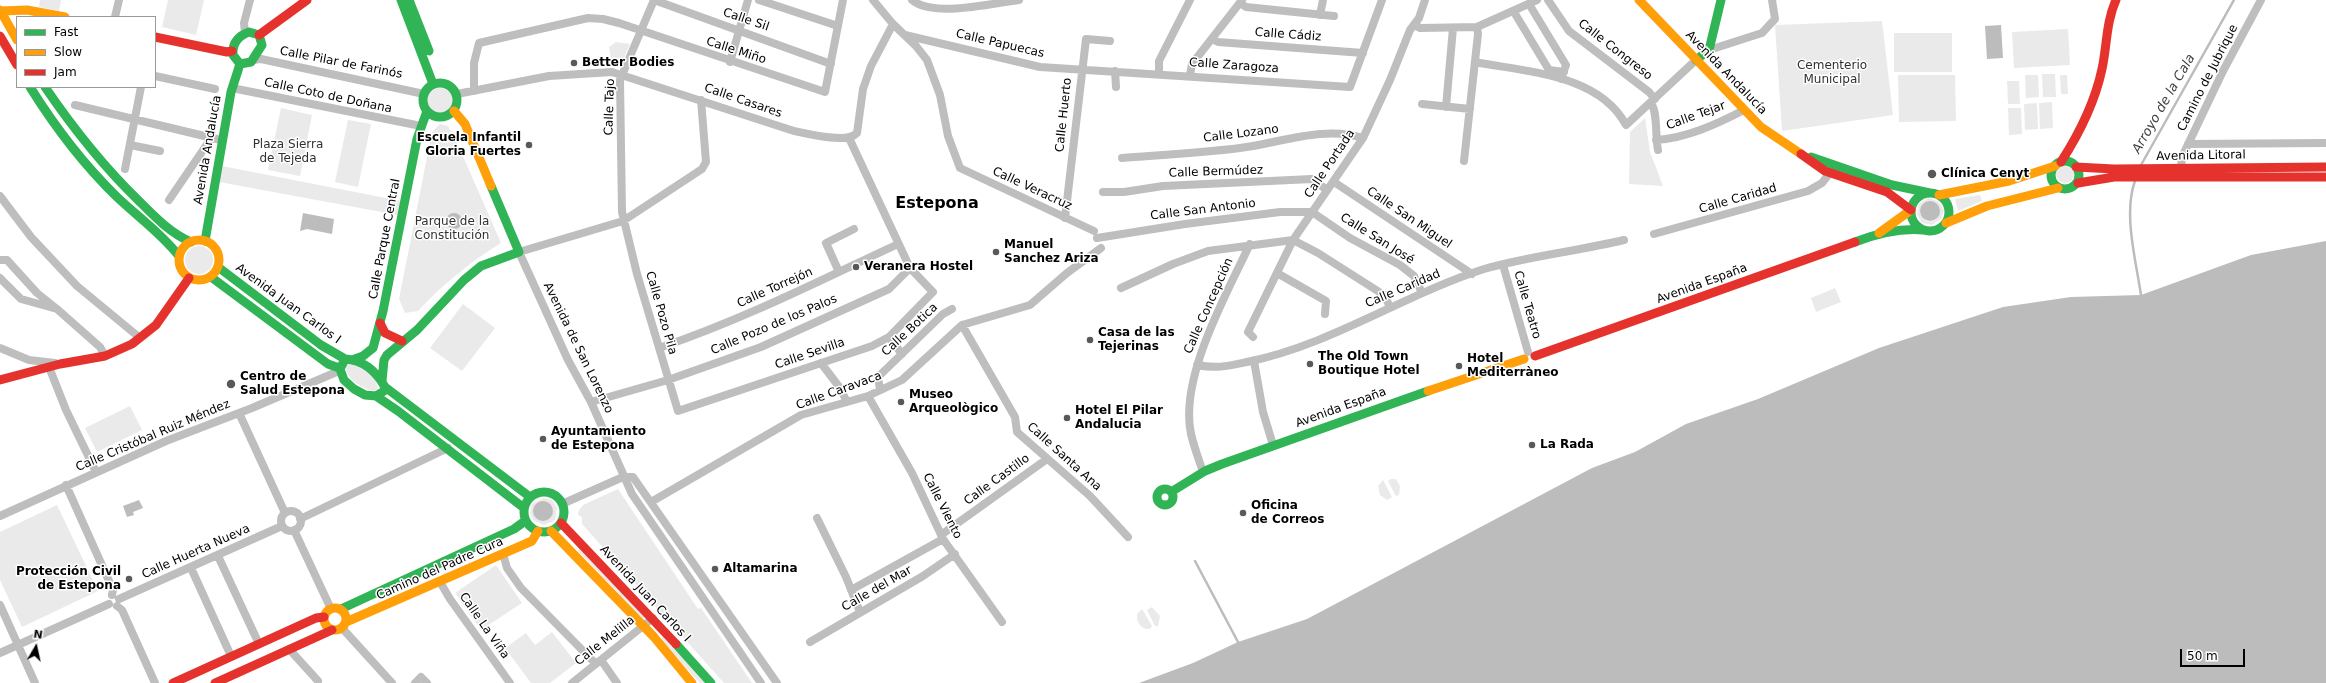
<!DOCTYPE html>
<html>
<head>
<meta charset="utf-8">
<style>
  body { margin:0 }
  #map { position:relative; width:2326px; height:683px; overflow:hidden; background:#fff; font-family:"DejaVu Sans",sans-serif }
  canvas { display:block }
  .legend { position:absolute; left:16px; top:16px; width:140px; height:72px; box-sizing:border-box; background:#fff; border:1px solid #999; margin:0; padding:5px 7px; list-style:none; font-size:12px; color:#000 }
  .legend li { display:flex; align-items:center; gap:8px; height:20px }
  .legend b { width:20px; border:1px solid #999 }
  .north { position:absolute; left:16px; top:627px; width:40px; height:40px; -webkit-text-stroke:3px #fff; paint-order:stroke; rotate:9deg; font-size:11px; font-weight:700; line-height:16px; text-align:center; color:#000 }
  .north::after { content:''; display:block; margin:auto; width:14px; height:18px; background:#000; clip-path:polygon(50% 0,100% 100%,50% 72%,0 100%) }
  .scale { position:absolute; left:2180px; top:649px; width:65px; height:18px; box-sizing:border-box; border:2px solid #000; border-top:0; padding-left:5px; font-size:12px; line-height:14px; white-space:nowrap; color:#000; -webkit-text-stroke:3px #fff; paint-order:stroke }
</style>
</head>
<body>
<div id="map">
<canvas width="2326" height="683"></canvas>
<ul class="legend">
<li><b style="height:5px;background:#30b455"></b>Fast</li>
<li><b style="height:5px;background:#ff9f0a"></b>Slow</li>
<li><b style="height:5px;background:#e5322d"></b>Jam</li>
</ul>
<div class="north">N</div>
<div class="scale">50 m</div>
</div>
<script>
const ctx = document.querySelector('canvas').getContext('2d');
ctx.lineJoin = 'round';
function fill(path, color) {
  ctx.fillStyle = color;
  ctx.fill(path, 'evenodd');
}
function strokePath(path, color, width, dash) {
  ctx.strokeStyle = color;
  ctx.lineWidth = width;
  ctx.lineCap = dash ? 'butt' : 'round';
  ctx.setLineDash(dash || []);
  ctx.stroke(path);
}
function label(font, color, halo, rows, align = 'center') {
  ctx.font = font + ' "DejaVu Sans",sans-serif';
  ctx.lineWidth = 3;
  ctx.setLineDash([]);
  ctx.textBaseline = 'middle';
  ctx.strokeStyle = halo;
  ctx.fillStyle = color;
  for (const [text, x, y, turn = 0] of rows) {
    ctx.save();
    ctx.translate(x, y);
    ctx.rotate((+turn || 0) * Math.PI / 180);
    ctx.textAlign = isNaN(turn) ? turn : align;
    if (halo) ctx.strokeText(text, 0, 0);
    ctx.fillText(text, 0, 0);
    ctx.restore();
  }
}
const green = new Path2D(`
  M40 0H61L59 11 39 7Z
  M168 0H204L196 35 162 27Z
  M1882 21 1893 115 1782 131 1775 25Z
  M2068 29 2070 65 2014 68 2012 32Z
  M1894 33H1952V72H1894Z
  M616 42 630 44 623 60 612 65 609 47Z
  M2042 74H2055L2056 97H2043Z
  M1898 75H1955L1956 121 1899 122Z
  M2025 75H2038L2039 97 2026 98Z
  M2060 75H2067L2068 94H2061Z
  M2007 81H2019L2020 104H2008Z
  M427 101a13 13 0 1 1 26 0a13 13 0 1 1-26 0Z
  M2052 102 2053 128 2040 129 2039 103Z
  M2037 103 2038 129 2025 130 2024 104Z
  M281 108 312 115 300 176 268 170Z
  M2008 108H2021L2022 134 2009 135Z
  M1645 118 1650 152 1663 186 1629 184 1630 132Z
  M348 120 371 124 358 187 335 182Z
  M440 124 448 126 455 138 501 243C469 263 443 284 418 311L405 313 399 299 432 132Z
  M2056 174a9 9 0 1 1 18 0a9 9 0 1 1-18 0Z
  M222 166 401 201 398 215 219 182Z
  M1980 195 1982 201 1958 211 1955 199Z
  M1928 198 1938 201 1944 210 1941 219 1932 225 1922 223 1917 214 1919 204ZM1927 202H1933L1939 208C1938 217 1937 223 1926 221L1920 214 1921 208Z
  M185 260a14 14 0 1 1 28 0a14 14 0 1 1-28 0Z
  M1835 288 1841 302 1816 312 1811 298Z
  M463 304 495 328 462 371 430 348Z
  M347 364C361 365 376 375 378 389L374 391C361 388 348 380 345 367Z
  M130 406 142 430 97 452 85 428Z
  M1391 479H1396L1400 486 1399 495 1396 496 1388 481Z
  M1383 480 1392 497 1387 500 1380 495 1378 486Z
  M618 489 698 609 701 608 752 683H724L582 524V517L578 515 579 510 583 505Z
  M544 498 552 500 557 508 555 520 544 525 533 520 530 513 532 504Z
  M57 505 98 591 22 627 0 580V532Z
  M579 549 646 617 643 619 578 551Z
  M496 565 522 603 481 630 455 593Z
  M1152 607 1160 616 1158 626H1155L1147 610Z
  M1142 609 1152 626 1150 629C1141 630 1136 622 1137 614Z
  M552 632 576 663 550 683H531L505 648 526 633 535 645Z
  M662 637H663L706 683H700L663 643Z`);
const water = new Path2D(`
  M2001 25 2003 58 1987 59 1985 26Z
  M1920 211a10 10 0 1 1 20 0a10 10 0 1 1-20 0Z
  M303 213 334 219 332 234 307 229 300 231Z
  M446 221a8 8 0 1 1 16 0a8 8 0 1 1-16 0Z
  M2326 241V683H1139L1193 663 1238 642 1307 619 1592 468 1635 452 1686 424 1758 399 1879 348 2003 307 2071 297 2141 295 2251 255Z
  M139 500 143 508 133 512 134 515 127 517 123 506Z
  M533 511a10 10 0 1 1 20 0a10 10 0 1 1-20 0Z`);
const stream = new Path2D(`
  M2141 165 2234 0
  M2135 181C2123 213 2136 261 2141 295
  M1195 561 1238 642`);
const street = new Path2D(`
  M654 0 620 80 622 212 637 274 678 411 872 346 889 337 933 292 910 268 850 140 847 138
  M654 0 831 64
  M759 0 838 26
  M873 0 893 24 916 46 927 60 940 95 948 136 960 168 1094 231
  M912 0C933 18 993 3 1019 0
  M1548 0 1569 31 1649 92 1655 99
  M1240 3 1246 7 1334 16
  M1529 4 1566 65 1561 79
  M1514 12 1549 70 1564 72
  M1320 15 1323 0
  M115 17 119 0
  M1415 25 1420 28 1477 27 1537 0
  M245 33 244 23 250 0
  M905 35 1040 67 1350 87 1382 0
  M1212 39 1218 42 1363 53
  M1709 50 1762 33 1775 19 1772 0
  M253 60 261 59 424 94
  M730 62 748 0
  M1475 62C1526 72 1599 74 1626 125L1696 60
  M1115 71 1116 87
  M1159 73V61L1190 0
  M1190 75 1192 64 1242 0
  M155 76 215 89
  M232 88 421 126
  M474 91V63L479 43 588 18 603 19 619 23 825 92 843 0
  M457 94 549 76 612 72 794 131C808 134 847 144 857 133L863 89 871 66 893 24
  M701 100 706 162 702 169 623 221 519 252 568 360 591 402 632 494 761 683
  M1651 103C1658 113 1655 136 1658 150
  M1422 104 1470 109
  M75 105 221 140
  M1446 107 1453 28
  M1656 140C1687 138 1717 124 1744 110
  M2188 144 2326 143
  M130 145 160 151
  M1122 158C1161 155 1201 153 1240 148 1280 143 1324 125 1363 138
  M1464 161 1478 34 1477 27
  M2181 167 2182 157 2223 71 2261 0
  M125 169 141 87
  M1334 182 1472 274
  M1103 192H1124L1163 186 1312 179 1327 190
  M0 196 31 237 77 286 140 338
  M169 200 212 137
  M1065 218 1086 39 1110 41
  M1654 234 1808 191 1822 183 1832 170
  M1097 238 1185 224 1280 212H1312L1350 238 1400 265 1414 276 1422 293
  M0 260H7L37 293 57 309 21 299 0 278
  M1503 265 1528 352
  M839 272 826 243 854 229
  M1277 273 1326 301 1325 314
  M1121 288 1173 264 1208 251 1293 240 1318 253 1384 295 1390 307
  M57 309 100 347 105 356
  M962 325 1015 417 1017 432 1090 496 1128 537
  M889 337 902 354
  M1253 337 1248 332 1293 240 1363 138 1390 80 1410 30 1419 18 1425 0
  M0 348 29 360 55 363
  M659 348C742 320 819 281 898 244
  M1254 361 1263 412 1273 445
  M821 363 840 388 847 402
  M1197 365C1216 369 1228 366 1247 362 1331 345 1403 295 1484 269 1529 256 1578 251 1624 240
  M49 367 66 410 96 472
  M880 390 878 377 943 314 952 309
  M868 396 912 473 943 539 1002 622
  M591 402 668 380 761 347 889 289 910 268
  M239 413 285 513
  M1203 472C1199 460 1194 447 1191 434 1179 378 1226 295 1250 244
  M66 485 113 590 112 595
  M651 502 801 415 868 396 902 380 962 325 1030 305 1067 273 1101 248
  M562 504 623 477H633L777 683
  M281 521a10 10 0 1 1 20 0a10 10 0 1 1-20 0Z
  M0 516 166 441 252 408 339 371
  M817 518 846 577 860 612
  M300 519 448 448
  M294 530 331 609
  M941 535 1047 459
  M503 554 507 568 521 588 596 664
  M218 556 259 644
  M191 568 231 656
  M440 582 450 599 510 683
  M851 590 943 539
  M119 599 282 526
  M0 605 35 683
  M117 606 122 610 155 683
  M342 628 392 683
  M810 642 923 576 955 554
  M289 649 318 681
  M0 653 109 604
  M601 660 617 683
  M415 683 421 677 427 683
  M572 683 653 618`);
const fast = new Path2D(`
  M401 0 433 84
  M409 0 429 51
  M249 32 259 35 262 45 251 62 240 64 233 55C232 43 238 36 249 32Z
  M1696 60 1709 50 1721 0
  M423 100a17 17 0 1 1 34 0a17 17 0 1 1-34 0Z
  M30 87C55 127 83 164 117 197 138 217 161 233 179 256
  M45 87C73 128 103 166 138 200 154 216 170 233 191 242
  M1811 157 1892 185 1930 193
  M2051 175a14 14 0 1 1 28 0a14 14 0 1 1-28 0Z
  M1911 212a19 19 0 1 1 38 0a19 19 0 1 1-38 0Z
  M205 241 231 92 240 64
  M1855 242C1876 234 1900 228 1923 230
  M218 267 321 345 345 359
  M211 277 328 364 339 368
  M352 360 363 356 373 348 383 311 417 139 427 111
  M382 381 384 360 387 355 417 330 464 280 481 266 519 252 491 186
  M385 387 530 497
  M376 396 384 391 385 387C376 371 364 360 345 359L340 369 344 380 354 389 365 395 376 396 398 411 524 508
  M1157 497a8 8 0 1 1 16 0a8 8 0 1 1-16 0Z
  M524 512a20 20 0 1 1 40 0a20 20 0 1 1-40 0Z
  M1171 492 1205 471 1222 464 1428 391
  M341 609 514 529 525 521
  M676 644 711 683`);
const slow = new Path2D(`
  M1639 0 1761 127 1801 154
  M0 10 17 40
  M1 11 27 10 65 17
  M454 111 465 124 491 186
  M1939 195 2009 181 2055 166
  M1946 223 1987 206 2058 188
  M1879 233 1911 210
  M179 260a20 20 0 1 1 40 0a20 20 0 1 1-40 0Z
  M1428 391 1524 359
  M551 531 654 637 692 683
  M324 619a11 11 0 1 1 22 0a11 11 0 1 1-22 0Z
  M346 622 532 541 538 531`);
const jam = new Path2D(`
  M259 35 307 0
  M0 36 17 65
  M155 37 227 52 232 51
  M1801 154 1825 171 1887 192 1911 210
  M2061 162C2079 134 2095 102 2102 69 2107 46 2106 22 2116 0
  M2076 167 2114 169 2326 167
  M2078 183 2114 177H2326
  M380 323 385 333 402 341
  M1535 356 1855 242
  M0 380 60 364 105 356 132 344 156 325 189 278
  M561 523 676 644
  M173 683 316 618 324 617
  M215 683 332 630`);
const markers = [
  [574,63,4,"#595959"],
  [529,145,4,"#595959"],
  [1932,174,5,"#595959"],
  [996,252,4,"#595959"],
  [856,267,4,"#595959"],
  [1090,340,4,"#595959"],
  [1310,364,4,"#595959"],
  [1459,366,4,"#595959"],
  [231,384,5,"#595959"],
  [901,402,4,"#595959"],
  [1067,418,4,"#595959"],
  [543,439,4,"#595959"],
  [1532,445,4,"#595959"],
  [1243,513,4,"#595959"],
  [715,569,4,"#595959"],
  [129,579,4,"#595959"]
];
const streetNames = [
  ["Calle Sil",746,20,19],
  ["Calle Cádiz",1288,35,4],
  ["Calle Papuecas",1000,44,13],
  ["Calle Congreso",1615,50,38],
  ["Calle Miño",736,51,18],
  ["Calle Pilar de Farinós",341,63,11],
  ["Calle Zaragoza",1234,66,4],
  ["Avenida Andalucía",1726,73,46],
  ["Camino de Jubrique",2208,78,-63],
  ["Calle Coto de Doñana",328,96,12],
  ["Calle Casares",743,101,19],
  ["Calle Tajo",610,107,-88],
  ["Calle Huerto",1064,115,-84],
  ["Calle Tejar",1696,116,-20],
  ["Calle Lozano",1241,134,-7],
  ["Avenida Andalucía",208,150,-80],
  ["Avenida Litoral",2201,156,-1],
  ["Calle Portada",1330,164,-56],
  ["Calle Bermúdez",1216,172,-2],
  ["Calle Veracruz",1032,189,25],
  ["Calle Caridad",1738,199,-16],
  ["Calle San Antonio",1203,210,-7],
  ["Calle San Miguel",1409,218,34],
  ["Calle Parque Central",385,239,-79],
  ["Calle San José",1377,239,32],
  ["Avenida España",1702,284,-20],
  ["Calle Torrejón",775,288,-24],
  ["Calle Caridad",1403,289,-23],
  ["Avenida Juan Carlos I",288,304,36],
  ["Calle Teatro",1527,305,74],
  ["Calle Concepción",1209,306,-66],
  ["Calle Pozo Pila",661,313,74],
  ["Calle Pozo de los Palos",774,325,-23],
  ["Calle Botica",910,330,-43],
  ["Avenida de San Lorenzo",578,348,64],
  ["Calle Sevilla",810,354,-19],
  ["Calle Caravaca",839,391,-20],
  ["Avenida España",1341,408,-20],
  ["Calle Cristóbal Ruiz Méndez",153,436,-23],
  ["Calle Santa Ana",1064,457,42],
  ["Calle Castillo",997,480,-36],
  ["Calle Viento",942,506,63],
  ["Calle Huerta Nueva",196,552,-24],
  ["Camino del Padre Cura",440,569,-24],
  ["Calle del Mar",877,589,-30],
  ["Avenida Juan Carlos I",645,594,47],
  ["Calle La Viña",484,626,55],
  ["Calle Melilla",605,641,-38]
];
const poiNames = [
  ["Better Bodies",582,63],
  ["Escuela Infantil",521,138,"right"],
  ["Gloria Fuertes",521,152,"right"],
  ["Clínica Cenyt",1941,174],
  ["Manuel",1004,245],
  ["Sanchez Ariza",1004,259],
  ["Veranera Hostel",864,267],
  ["Casa de las",1098,333],
  ["Tejerinas",1098,347],
  ["The Old Town",1318,357],
  ["Boutique Hotel",1318,371],
  ["Hotel",1467,359],
  ["Mediterràneo",1467,373],
  ["Centro de",240,377],
  ["Salud Estepona",240,391],
  ["Museo",909,395],
  ["Arqueològico",909,409],
  ["Hotel El Pilar",1075,411],
  ["Andalucia",1075,425],
  ["Ayuntamiento",551,432],
  ["de Estepona",551,446],
  ["La Rada",1540,445],
  ["Oficina",1251,506],
  ["de Correos",1251,520],
  ["Altamarina",723,569],
  ["Protección Civil",121,572,"right"],
  ["de Estepona",121,586,"right"]
];
const parkNames = [
  ["Cementerio",1832,66],
  ["Municipal",1832,80],
  ["Plaza Sierra",288,145],
  ["de Tejeda",288,159],
  ["Parque de la",452,222],
  ["Constitución",452,236]
];
const waterNames = [
  ["Arroyo de la Cala",2164,104,-60]
];
const districtNames = [
  ["Estepona",937,204]
];
fill(green, '#eaeaea');
fill(water, '#bcbcbc');
strokePath(stream, '#bcbcbc', 2.5);
strokePath(street, '#bebebe', 8);
strokePath(fast, '#30b455', 9);
strokePath(slow, '#ff9f0a', 9);
strokePath(jam, '#e5322d', 9);
for (const [x, y, r, color] of markers) {
  const dot = new Path2D();
  dot.arc(x, y, r, 0, 2 * Math.PI);
  ctx.fillStyle = color;
  ctx.fill(dot);
  strokePath(dot, '#fff', 1.5);
}
label('12px', '#000', '#fff', streetNames);
label('bold 12px', '#000', '#fff', poiNames, 'left');
label('12px', '#303030', '#fff', parkNames);
label('italic 13px', '#414141', '#fff', waterNames);
label('bold 16px', '#000', '#fff', districtNames);
</script>
</body>
</html>
